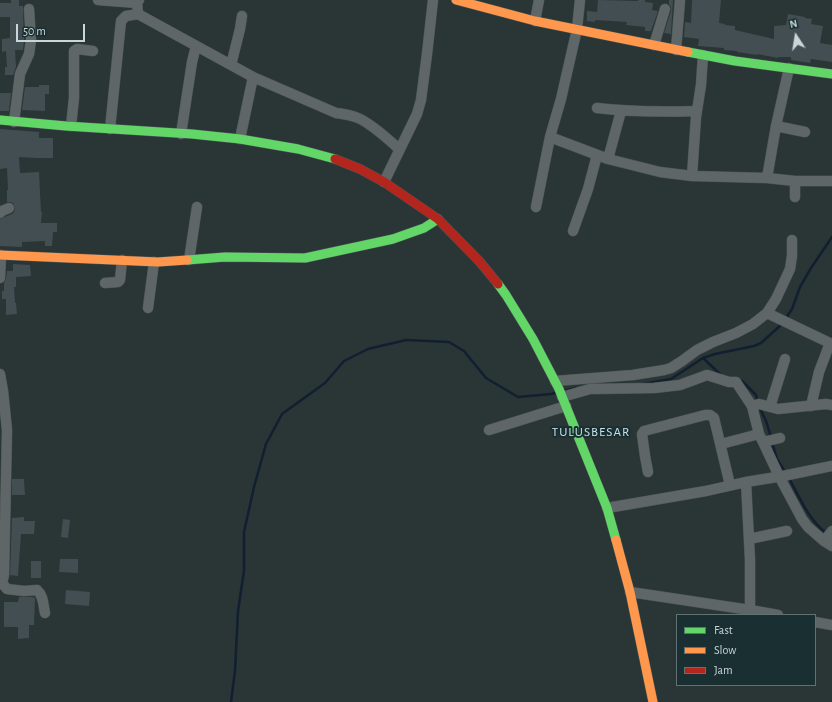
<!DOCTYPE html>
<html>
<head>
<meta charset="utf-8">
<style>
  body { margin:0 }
  #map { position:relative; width:832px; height:702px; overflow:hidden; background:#2a3536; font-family:"Alegreya Sans",sans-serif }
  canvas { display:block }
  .legend { position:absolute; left:676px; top:614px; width:140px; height:72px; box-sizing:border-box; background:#1a2f32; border:1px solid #607274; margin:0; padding:5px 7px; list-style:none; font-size:12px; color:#c9d6d8 }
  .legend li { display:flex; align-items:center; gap:8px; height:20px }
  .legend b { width:20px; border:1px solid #607274 }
  .north { position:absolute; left:776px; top:16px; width:40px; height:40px; -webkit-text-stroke:3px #1a2f32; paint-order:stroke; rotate:348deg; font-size:11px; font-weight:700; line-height:16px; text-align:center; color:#c9d6d8 }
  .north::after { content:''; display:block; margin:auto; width:14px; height:18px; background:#c9d6d8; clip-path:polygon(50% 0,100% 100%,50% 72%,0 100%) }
  .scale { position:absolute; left:16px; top:24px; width:69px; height:18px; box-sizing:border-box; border:2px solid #c9d6d8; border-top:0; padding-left:5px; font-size:12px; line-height:14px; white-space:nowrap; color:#c9d6d8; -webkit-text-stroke:3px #1a2f32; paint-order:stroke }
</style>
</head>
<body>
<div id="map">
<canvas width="832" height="702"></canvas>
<ul class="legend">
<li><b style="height:5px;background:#63d668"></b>Fast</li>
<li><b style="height:5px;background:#ff974d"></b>Slow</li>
<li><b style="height:5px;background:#b3261e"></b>Jam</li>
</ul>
<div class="north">N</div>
<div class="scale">50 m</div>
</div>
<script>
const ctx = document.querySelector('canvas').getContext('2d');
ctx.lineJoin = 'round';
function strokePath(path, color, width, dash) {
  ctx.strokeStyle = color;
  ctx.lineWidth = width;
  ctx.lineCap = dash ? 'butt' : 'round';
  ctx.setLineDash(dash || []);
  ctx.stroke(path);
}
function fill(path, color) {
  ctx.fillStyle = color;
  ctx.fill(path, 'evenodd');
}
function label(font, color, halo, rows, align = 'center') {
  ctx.font = font + ' "Alegreya Sans",sans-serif';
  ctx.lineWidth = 4;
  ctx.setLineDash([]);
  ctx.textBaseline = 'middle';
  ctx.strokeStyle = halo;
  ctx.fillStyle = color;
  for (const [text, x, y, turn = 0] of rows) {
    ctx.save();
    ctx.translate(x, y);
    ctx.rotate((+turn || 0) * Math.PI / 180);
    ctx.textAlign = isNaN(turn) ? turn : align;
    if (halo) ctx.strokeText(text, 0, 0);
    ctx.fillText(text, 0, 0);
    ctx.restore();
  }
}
const stream = new Path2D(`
  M786 318 792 309 800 287 811 268 832 237
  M703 358 722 376
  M739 381H742L756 395 758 402
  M643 384 671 379 703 358 715 354 754 346 761 343 782 324
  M564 391 576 388
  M759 406 766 421 771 437
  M772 442 777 459 785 472
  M789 478C799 497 809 520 826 533
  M231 702 235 671 238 611 244 571V532L254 487 266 444 282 414 325 383 344 361 368 349 406 340 449 342 464 351 486 378 518 397 551 394 555 393`);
const building = new Path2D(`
  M11 0H19V6H23V9L24 40 23 50H15L16 67 13 75H5V67H7L6 51 2 52V39L10 38V17H0V3H11Z
  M598 0 638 1V0H645V2L653 3 652 10 658 11 651 31H645V27L626 25 627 22 595 20V22L587 21V11L597 12Z
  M669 0H673L671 34 664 33 671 11V7L669 4Z
  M692 0H721L719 23 725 24V25L735 26V30L774 39V26L786 25 788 14 805 17V18L812 19 811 24 823 26 820 43 832 45V62L811 59 810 63 791 60V57H778V58L757 54V55L737 52V51L724 50V48L698 46 699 39 684 37 685 22 691 23Z
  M39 85H49V94H45V111L22 110 25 87H39Z
  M0 93H11L9 111H0Z
  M0 129 39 132V138H53V158H37L19 157 20 173 39 172 41 212H42L41 223H57V232H53L52 246H45V241L22 242V247L0 246V219L12 214 14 212 15 208 13 203 10 202H7V190H8L7 168 0 169Z
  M13 264 30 265 31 276 16 277V287H14L15 303H16L17 314 6 315V299H2V291H4V283L6 279 7 271H13Z
  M12 479H24L25 495H12Z
  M24 517V521H35L34 534H21L18 576 10 575 12 518Z
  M63 519 70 520 68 538 61 537Z
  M60 559H78V573L59 572Z
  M31 561H41V578H31Z
  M66 590 90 592 89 606 65 604Z
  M19 597H32L35 598 34 625H29V638L18 639V627H4V602H18Z`);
const street = new Path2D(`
  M98 0 137 3 139 0
  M138 14 253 77 336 113C344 114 351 115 358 118 372 124 388 139 399 149
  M535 21 539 0
  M654 45 665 9
  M676 50 680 0
  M231 65 240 29 242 16
  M597 108C630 112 664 112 697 111
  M14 122 20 74 29 54 31 40 29 9
  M71 126 74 98V51L77 49 93 51
  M776 126 805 132
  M110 129 121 21 126 16 138 14 137 3
  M181 134 192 62 196 46
  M550 137 608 159 660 172 692 176 767 178 795 181H832
  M240 139 253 77
  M608 159 621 111
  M692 176 696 117 701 85 703 55
  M767 178 776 126 789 68
  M795 181V197
  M384 182 417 114 421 100 427 54 433 0
  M536 207 550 137 561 99 577 29 580 0
  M0 213 2 211 9 208
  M573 231 588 189 597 155
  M189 260 197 207
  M0 278 1 255
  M105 283 118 282 120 280 122 260
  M148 308 154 262
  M767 313 832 344
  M0 374 3 391 7 430 4 575 2 583 0 584
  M555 381 633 375 664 370 671 368 682 361 697 350 713 342 736 333 753 324 767 313 776 299 790 269 792 256V240
  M562 397 590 389 654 388 680 385 707 375 729 382H736L752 406 759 434 763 442 779 476 802 519 808 527 824 541 832 546
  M752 406 759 404 778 409 826 404 832 405
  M811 406 819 372 830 343
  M770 407 785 359
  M489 430 566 406
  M763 442 780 438
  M721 444 759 434
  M648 472 645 456 642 434 644 431 705 415H710L714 418 730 485
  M746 482 750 560V610
  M607 508 706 491 746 482 783 476 832 466
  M749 539 787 531
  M824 541 832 531
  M2 583 7 589 24 591 37 590C44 596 43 605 45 613
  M630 592 750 610 778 615
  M815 622 832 625`);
const fast = new Path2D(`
  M688 52 735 61 832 74
  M0 120 66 126 192 134 240 139 298 149 335 159
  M187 260 225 257 305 258 393 239 424 228 438 219
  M498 284 506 295 533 339 559 389 607 508 616 540`);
const slow = new Path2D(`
  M456 0 535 21 688 52
  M0 255 158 262 187 260
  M616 540 630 592 653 702`);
const jam = new Path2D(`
  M335 159 360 169 384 182 438 219 480 262 498 284`);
const quarterNames = [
  ["TULUSBESAR",591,432]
];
strokePath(stream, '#111f31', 2.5);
fill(building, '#434e52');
strokePath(street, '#4a5455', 11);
strokePath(fast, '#4a5455', 10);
strokePath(slow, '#4a5455', 10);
strokePath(jam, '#4a5455', 10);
strokePath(street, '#5e6667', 10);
strokePath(fast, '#63d668', 9);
strokePath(slow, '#ff974d', 9);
strokePath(jam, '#b3261e', 9);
ctx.letterSpacing = '1px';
label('13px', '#c7e1e5', '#1a2f32', quarterNames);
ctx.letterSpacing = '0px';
</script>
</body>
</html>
